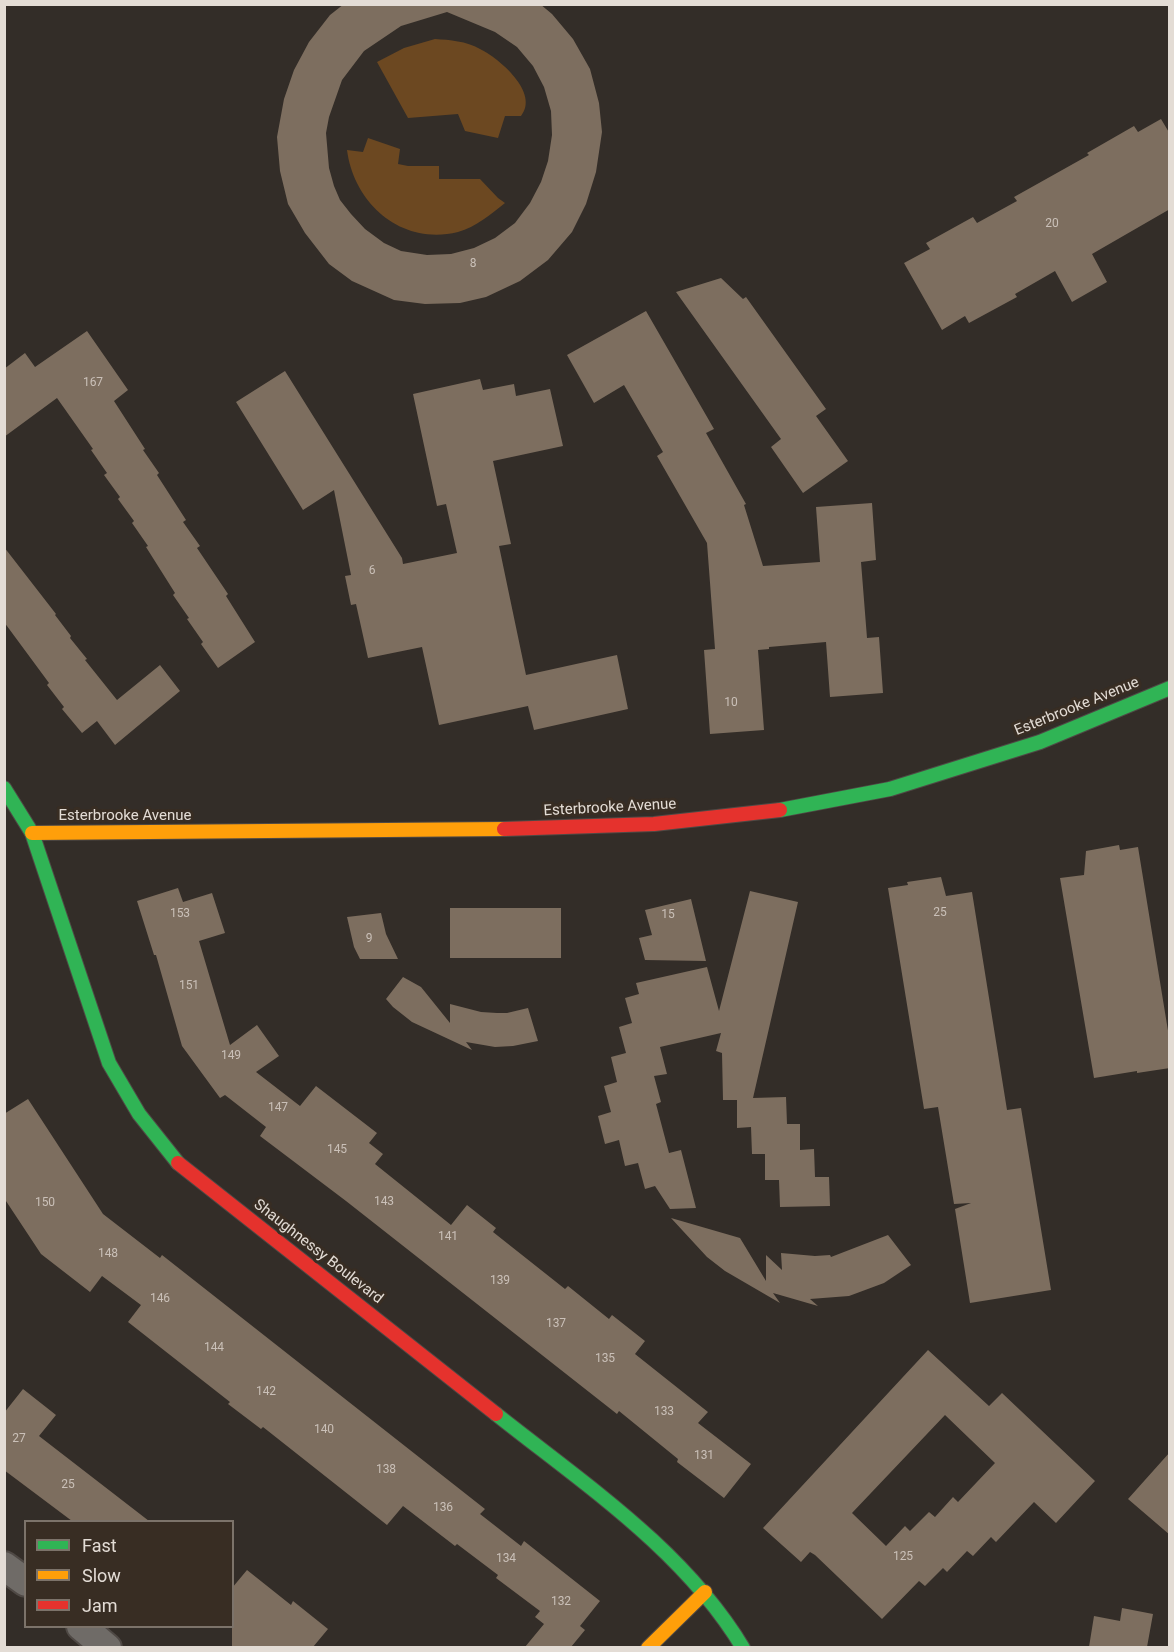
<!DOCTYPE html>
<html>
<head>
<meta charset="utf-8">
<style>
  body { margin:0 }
  #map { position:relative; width:1174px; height:1652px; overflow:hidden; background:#332d28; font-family:Roboto,sans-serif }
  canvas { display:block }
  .frame { position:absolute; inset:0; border:6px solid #e3dcd5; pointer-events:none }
  .legend { position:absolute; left:24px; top:1520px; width:210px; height:108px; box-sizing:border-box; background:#382d23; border:2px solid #7c736a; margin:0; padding:8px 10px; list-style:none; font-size:18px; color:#e3dcd5 }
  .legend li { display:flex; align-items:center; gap:12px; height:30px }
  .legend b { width:30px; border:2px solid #7c736a }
</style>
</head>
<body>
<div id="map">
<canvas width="1174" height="1652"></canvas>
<div class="frame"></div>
<ul class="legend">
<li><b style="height:8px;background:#30b455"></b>Fast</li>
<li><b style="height:8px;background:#ff9f0a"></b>Slow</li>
<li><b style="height:8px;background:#e5322d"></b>Jam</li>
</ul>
</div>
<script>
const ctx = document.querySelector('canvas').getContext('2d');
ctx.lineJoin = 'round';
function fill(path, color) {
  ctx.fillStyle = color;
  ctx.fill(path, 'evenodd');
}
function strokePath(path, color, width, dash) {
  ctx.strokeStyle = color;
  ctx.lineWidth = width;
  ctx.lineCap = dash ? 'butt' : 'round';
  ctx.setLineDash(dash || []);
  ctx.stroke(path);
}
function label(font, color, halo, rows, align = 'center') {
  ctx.font = font + ' Roboto,sans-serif';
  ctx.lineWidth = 6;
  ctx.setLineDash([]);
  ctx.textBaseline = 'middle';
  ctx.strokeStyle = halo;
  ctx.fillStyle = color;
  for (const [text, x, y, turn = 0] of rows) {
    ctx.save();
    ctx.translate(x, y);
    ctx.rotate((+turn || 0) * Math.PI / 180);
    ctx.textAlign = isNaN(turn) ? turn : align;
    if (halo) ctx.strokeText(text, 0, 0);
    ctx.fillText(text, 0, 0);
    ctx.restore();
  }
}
const green = new Path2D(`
  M435 39C450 40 466 41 480 49 499 58 540 93 521 116H505L498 138 465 131 458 114 408 118 377 62 404 48Z
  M368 138 400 149 398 164 408 166H439V179H480L498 198 505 203C491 214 476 227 458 232 402 246 354 204 347 150L363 152Z`);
const building = new Path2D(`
  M344 4H540L552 14 573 39 590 69 599 103 602 132 596 172 586 204 572 232 548 260 520 281 486 297 460 303 425 304 394 300 352 281 329 264 305 233 288 204 280 171 277 137 284 99 294 70 309 42 330 15ZM447 12 495 32 517 47 533 66 544 87 551 111 552 135 548 161 541 182 530 203 515 223 495 238 474 248 451 254 427 255 401 251 384 243 365 229 351 214 340 200 334 186 329 168 326 133 329 117 342 80 364 51 401 26Z
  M1161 119 1170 134V209L1092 254 1107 282 1072 302 1055 271 1015 294 1017 297 969 323 965 316 942 330 904 263 930 249 926 243 973 217 977 223 1017 201 1014 197 1089 155 1087 153 1134 126 1138 132Z
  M721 278 743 299 746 297 826 409 816 416 848 461 803 493 771 447 781 439 676 292Z
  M646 311 714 429 706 433 746 504 744 505 763 566 820 562 816 507 872 503 876 560 861 562 867 638 879 637 883 693 830 697 826 642 769 647V649L758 650 764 730 710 734 704 650 715 649 707 543 657 456 663 452 624 385 594 403 567 355Z
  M87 331 128 390 114 401 145 449 143 450 159 473 157 475 186 520 183 522 200 546 197 548 228 594 226 596 255 642 218 668 201 644 203 642 187 619 189 618 173 595 175 593 146 547 148 546 132 523 134 521 118 499 120 497 104 475 107 473 91 450 93 449 57 398 4 437V369L25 353 35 367Z
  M285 371 402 558 403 564 457 553 446 504 437 506 413 394 480 379 483 390 514 384 516 396 550 389 563 446 493 461 511 544 499 546 526 675 617 655 628 709 534 730 528 706 439 725 422 647 368 658 356 604 351 605 345 576 351 575 334 490 303 510 236 402Z
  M4 547 56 614 55 615 71 636 70 638 87 659 85 660 117 700 160 665 180 691 115 745 97 721 82 733 62 709 64 707 47 685 49 683 4 622Z
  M1119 845 1120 850 1138 847 1170 1043V1068L1137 1073V1071L1094 1078 1060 878 1084 875 1086 851Z
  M941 877 946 896 972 892 1007 1110 1021 1108 1051 1290 970 1303 955 1209 971 1203 954 1204 938 1107 924 1109 888 888 908 885 907 882Z
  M178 888 183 902 212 893 225 933 199 941 230 1045 257 1025 279 1056 256 1072 300 1106 316 1086 377 1133 369 1143 383 1154 375 1164 451 1225 467 1205 496 1228 493 1232 565 1289 568 1286 609 1319 612 1315 645 1341 635 1354 708 1412 698 1423 751 1464 724 1498 677 1462 678 1459 619 1411 617 1414 346 1201 260 1136 266 1127 225 1095 220 1098 182 1046 156 955H154L137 901Z
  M750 891 798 902 753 1098 786 1097 787 1124H800V1150L814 1149 815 1177H829L830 1206 780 1207 779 1180H765V1154H752L751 1127 737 1128V1100H723L722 1053 716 1051 721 1033 660 1047 667 1074 654 1076 661 1102 656 1104 669 1153 681 1150 696 1208 670 1209 655 1186 645 1189 638 1163 625 1166 619 1140 605 1144 598 1116 611 1112 604 1086 617 1082 611 1057 626 1053 619 1027 632 1023 625 998 639 994 636 983 707 967 719 1011Z
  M691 899 706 961 645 960 639 938 652 935 645 910Z
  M450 908H561V958H450Z
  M381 913 386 934 398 959H360L354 947 347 917Z
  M403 977 421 987 450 1023V1004L481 1012 497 1013H507L528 1008 538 1041 513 1046 495 1047 466 1042 472 1050 412 1022 393 1007 386 999Z
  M28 1099 103 1214 160 1258 162 1255 485 1509 480 1514 521 1546 524 1541 600 1601 580 1626 585 1630 571 1647H525L544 1624 535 1617 540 1611 496 1578 498 1575 457 1544 455 1546 403 1506 387 1525 263 1427 261 1429 228 1404 230 1402 128 1322 141 1305 102 1276 90 1292 41 1254 4 1198V1114Z
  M671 1218 740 1238 766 1281V1255L782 1270 781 1253 815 1256 830 1255 831 1257 888 1235 911 1265 884 1283 849 1296 810 1299 818 1306 773 1293 780 1303 725 1271 707 1257Z
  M928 1350 989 1406 1002 1393 1095 1481 1056 1523 1034 1502 996 1542 991 1537 973 1556 967 1551 947 1572 943 1568 925 1586 919 1581 882 1619 815 1555 810 1552 801 1562 763 1528ZM945 1415 995 1463 958 1502 953 1497 935 1517 929 1512 910 1531 905 1526 886 1546 852 1513Z
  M23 1389 56 1415 39 1436 149 1521H72L4 1470V1413Z
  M1170 1452V1535L1128 1499Z
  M247 1570 291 1605 293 1601 328 1629 313 1647H232V1588Z
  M1122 1608 1153 1614 1147 1647H1089L1094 1616 1120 1621Z`);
const street = new Path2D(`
  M4 1566 26 1582
  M81 1626 107 1648`);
const fast = new Path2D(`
  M4 788 32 833 109 1063 139 1114 178 1163
  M780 810 890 789 1040 742 1170 688
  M496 1414C584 1484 684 1550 743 1648`);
const slow = new Path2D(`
  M32 833 504 829
  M648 1648 705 1592`);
const jam = new Path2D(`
  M504 829 654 824 780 810
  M178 1163 496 1414`);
const numberNames = [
  ["20",1052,224],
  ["8",473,264],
  ["167",93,383],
  ["6",372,571],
  ["10",731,703],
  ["25",940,913],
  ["153",180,914],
  ["15",668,915],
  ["9",369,939],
  ["151",189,986],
  ["149",231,1056],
  ["147",278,1108],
  ["145",337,1150],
  ["143",384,1202],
  ["150",45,1203],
  ["141",448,1237],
  ["148",108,1254],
  ["139",500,1281],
  ["146",160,1299],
  ["137",556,1324],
  ["144",214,1348],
  ["135",605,1359],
  ["142",266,1392],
  ["133",664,1412],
  ["140",324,1430],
  ["27",19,1439],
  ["131",704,1456],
  ["138",386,1470],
  ["25",68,1485],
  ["136",443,1508],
  ["125",903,1557],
  ["134",506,1559],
  ["132",561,1602]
];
const streetNames = [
  ["Esterbrooke Avenue",1077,707,-22],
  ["Esterbrooke Avenue",610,808,-3],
  ["Esterbrooke Avenue",125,816],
  ["Shaughnessy Boulevard",318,1252,38]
];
fill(green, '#6c4821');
fill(building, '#7d6e5f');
strokePath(street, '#4f4945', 32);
strokePath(fast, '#4f4945', 16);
strokePath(slow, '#4f4945', 16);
strokePath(jam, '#4f4945', 16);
strokePath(street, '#6f6b67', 28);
strokePath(fast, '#30b455', 14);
strokePath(slow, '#ff9f0a', 14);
strokePath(jam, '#e5322d', 14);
label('12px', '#cac0b8', null, numberNames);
label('15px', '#e3dcd5', '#382d23', streetNames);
</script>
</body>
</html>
